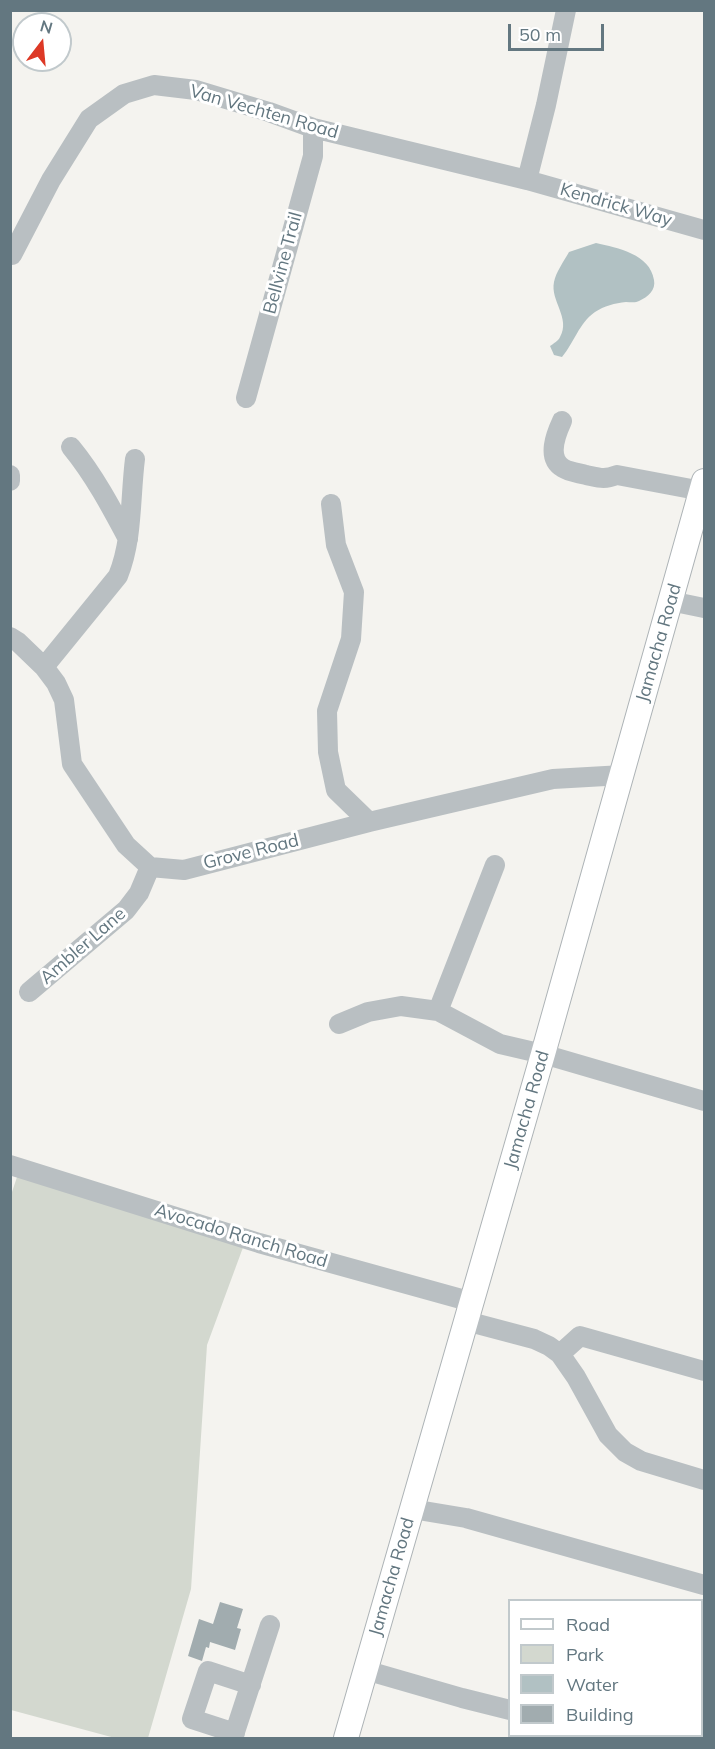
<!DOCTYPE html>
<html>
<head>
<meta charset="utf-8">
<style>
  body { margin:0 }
  #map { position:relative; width:715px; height:1749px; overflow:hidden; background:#f4f3ef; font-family:Mulish,sans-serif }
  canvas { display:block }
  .frame { position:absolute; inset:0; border:12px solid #637780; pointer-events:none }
  .legend { position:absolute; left:508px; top:1599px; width:195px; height:138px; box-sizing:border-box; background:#fff; border:2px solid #c1c9cc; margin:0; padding:8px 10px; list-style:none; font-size:18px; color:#637780 }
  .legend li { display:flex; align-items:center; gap:12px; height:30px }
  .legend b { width:30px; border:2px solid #c1c9cc }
  .north { position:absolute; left:12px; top:12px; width:60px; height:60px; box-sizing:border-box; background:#fff; border:2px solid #c1c9cc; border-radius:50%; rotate:16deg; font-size:16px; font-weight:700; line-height:24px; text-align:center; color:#637780 }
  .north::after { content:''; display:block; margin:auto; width:21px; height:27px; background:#dd3926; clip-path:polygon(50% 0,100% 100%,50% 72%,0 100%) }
  .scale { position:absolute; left:508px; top:24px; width:96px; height:27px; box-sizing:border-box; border:3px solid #637780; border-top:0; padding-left:8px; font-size:18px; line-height:21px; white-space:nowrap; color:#637780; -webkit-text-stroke:4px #fff; paint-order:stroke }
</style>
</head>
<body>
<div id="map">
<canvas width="715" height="1749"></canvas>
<div class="frame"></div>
<ul class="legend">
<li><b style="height:8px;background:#fff"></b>Road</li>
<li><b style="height:16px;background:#d3d8cf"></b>Park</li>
<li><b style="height:16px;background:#b1c1c3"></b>Water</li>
<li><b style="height:16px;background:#a1acaf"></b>Building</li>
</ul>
<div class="north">N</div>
<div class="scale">50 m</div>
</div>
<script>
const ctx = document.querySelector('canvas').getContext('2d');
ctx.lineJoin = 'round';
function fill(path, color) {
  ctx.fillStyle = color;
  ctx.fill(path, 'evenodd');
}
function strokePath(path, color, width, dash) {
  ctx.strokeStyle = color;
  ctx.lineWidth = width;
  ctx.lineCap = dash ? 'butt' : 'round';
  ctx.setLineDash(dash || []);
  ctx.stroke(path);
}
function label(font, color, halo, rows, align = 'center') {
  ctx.font = font + ' Mulish,sans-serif';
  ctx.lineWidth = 6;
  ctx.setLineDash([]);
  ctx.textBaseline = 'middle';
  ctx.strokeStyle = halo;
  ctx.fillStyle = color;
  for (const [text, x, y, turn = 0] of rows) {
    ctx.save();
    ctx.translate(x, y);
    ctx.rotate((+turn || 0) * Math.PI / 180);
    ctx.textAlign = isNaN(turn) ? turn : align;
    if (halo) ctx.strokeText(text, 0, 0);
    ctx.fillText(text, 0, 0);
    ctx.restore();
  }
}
const green = new Path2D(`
  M17 1177 245 1242 207 1345 191 1589 148 1738H115L11 1710 10 1198Z`);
const water = new Path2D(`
  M596 243C618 248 650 254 654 280 656 290 648 297 639 301 636 303 630 302 626 302 615 303 604 306 595 312 579 323 574 343 562 357L554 355 550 346C553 344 559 340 560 337 571 318 550 301 554 282 556 272 564 261 569 252Z`);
const building = new Path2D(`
  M220 1602 243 1609 237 1628 241 1629 235 1650 210 1642 209 1648 206 1647 202 1661 188 1656 199 1619 213 1624Z`);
const minor = new Path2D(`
  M527 180 546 105 566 10
  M12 255 51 180 89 119 124 94 154 85 196 90 269 112 313 128 527 180 704 230
  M246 398 313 156V128
  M562 421C556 434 546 458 563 468 569 472 579 473 586 475 600 478 604 480 617 475L702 491
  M71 447C94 475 111 507 128 539
  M10 475V481
  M331 504 336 545 354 592 351 639 327 711 328 752 336 790 369 822
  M670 601 704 608
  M10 637 18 642 44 667 56 683 64 700 72 764 126 845 150 867 184 870 369 822 553 779 623 775
  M44 667 118 576C133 539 130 498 135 459
  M29 992 126 910 139 893 150 867
  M438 1011 495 865
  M339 1024 368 1012 401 1006 438 1011 500 1044 543 1054 704 1101
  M10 1165 259 1243 472 1302
  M466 1321 534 1339 549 1346 560 1354 576 1377 608 1435 625 1452 641 1461 704 1480
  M560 1354 580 1336 704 1371
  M412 1509 466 1518 704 1585
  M365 1670 462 1698 510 1710
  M235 1733 192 1719 208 1671 251 1685
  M597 1736 608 1738
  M233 1738 270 1625`);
const major = new Path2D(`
  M346 1738 543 1054 704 481`);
const streetNames = [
  ["Van Vechten Road",264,112,16],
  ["Kendrick Way",616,205,16],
  ["Bellvine Trail",283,263,-75],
  ["Jamacha Road",659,643,-74],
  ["Grove Road",251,852,-14],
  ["Ambler Lane",83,946,-41],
  ["Jamacha Road",527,1110,-74],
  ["Avocado Ranch Road",241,1236,17],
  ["Jamacha Road",392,1577,-74]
];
fill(green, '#d3d8cf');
fill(water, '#b1c1c3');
fill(building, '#a1acaf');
strokePath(major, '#adb3b6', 26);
strokePath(minor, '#b9bfc2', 20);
strokePath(major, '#fff', 24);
label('18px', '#637780', '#fff', streetNames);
</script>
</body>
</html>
